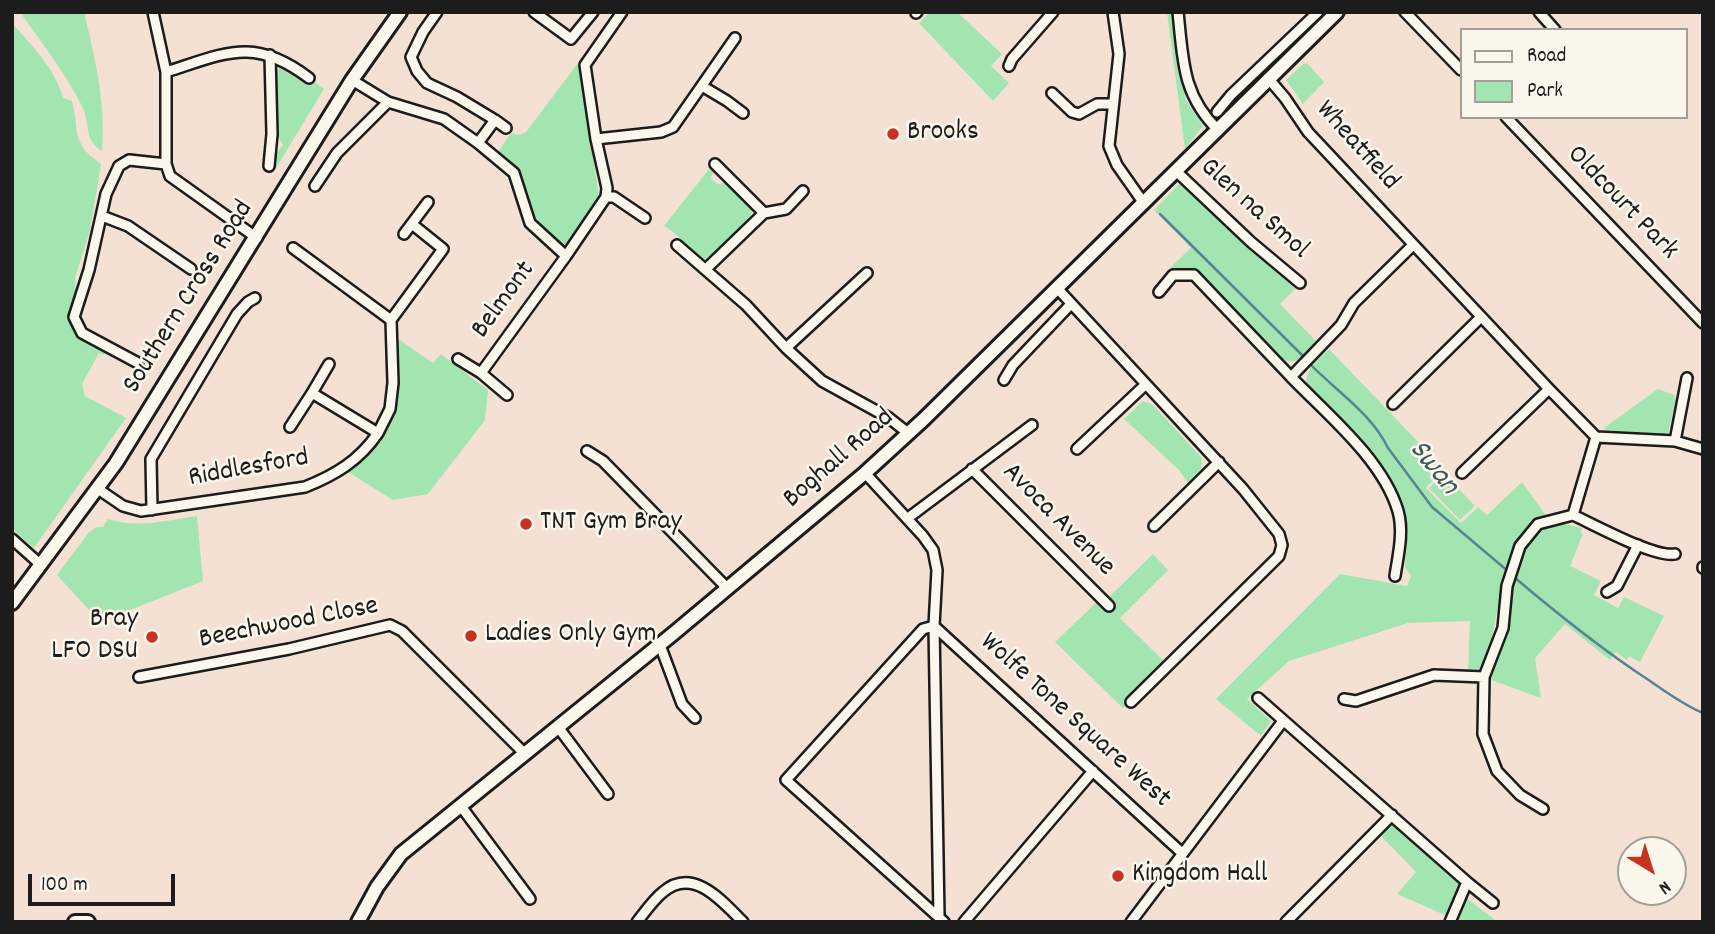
<!DOCTYPE html>
<html>
<head>
<meta charset="utf-8">
<style>
  body { margin:0 }
  #map { position:relative; width:1715px; height:934px; overflow:hidden; background:#f4e1d4; font-family:Dekko,sans-serif }
  canvas { display:block }
  .frame { position:absolute; inset:0; border:14px solid #1c1c1c; pointer-events:none }
  .legend { position:absolute; left:1460px; top:28px; width:228px; height:91px; box-sizing:border-box; background:#fbf7ec; border:2px solid #a29f99; margin:0; padding:9px 12px; list-style:none; font-size:21px; color:#1c1c1c }
  .legend li { display:flex; align-items:center; gap:14px; height:35px }
  .legend b { width:35px; border:2px solid #a29f99 }
  .north { position:absolute; left:1617px; top:836px; width:70px; height:70px; box-sizing:border-box; background:#fbf7ec; border:2px solid #a29f99; border-radius:50%; rotate:142deg; font-size:19px; font-weight:700; line-height:28px; text-align:center; color:#1c1c1c }
  .north::after { content:''; display:block; margin:auto; width:24px; height:32px; background:#c8321e; clip-path:polygon(50% 0,100% 100%,50% 72%,0 100%) }
  .scale { position:absolute; left:28px; top:874px; width:147px; height:32px; box-sizing:border-box; border:4px solid #1c1c1c; border-top:0; padding-left:9px; font-size:21px; line-height:24px; white-space:nowrap; color:#1c1c1c; -webkit-text-stroke:5px #fbf7ec; paint-order:stroke }
</style>
</head>
<body>
<div id="map">
<canvas width="1715" height="934"></canvas>
<div class="frame"></div>
<ul class="legend">
<li><b style="height:9px;background:#fbf7ec"></b>Road</li>
<li><b style="height:19px;background:#a3e5b0"></b>Park</li>
</ul>
<div class="north">N</div>
<div class="scale">100 m</div>
</div>
<script>
const ctx = document.querySelector('canvas').getContext('2d');
ctx.lineJoin = 'round';
function fill(path, color) {
  ctx.fillStyle = color;
  ctx.fill(path, 'evenodd');
}
function strokePath(path, color, width, dash) {
  ctx.strokeStyle = color;
  ctx.lineWidth = width;
  ctx.lineCap = dash ? 'butt' : 'round';
  ctx.setLineDash(dash || []);
  ctx.stroke(path);
}
function label(font, color, halo, rows, align = 'center') {
  ctx.font = font + ' Dekko,sans-serif';
  ctx.lineWidth = 5;
  ctx.setLineDash([]);
  ctx.textBaseline = 'middle';
  ctx.strokeStyle = halo;
  ctx.fillStyle = color;
  for (const [text, x, y, turn = 0] of rows) {
    ctx.save();
    ctx.translate(x, y);
    ctx.rotate((+turn || 0) * Math.PI / 180);
    ctx.textAlign = isNaN(turn) ? turn : align;
    if (halo) ctx.strokeText(text, 0, 0);
    ctx.fillText(text, 0, 0);
    ctx.restore();
  }
}
const green = new Path2D(`
  M20 12H84C95 58 106 103 102 151 84 141 90 124 83 108 66 74 42 43 20 12Z
  M930 12H957L1002 54 991 66 1009 83 993 101 919 23Z
  M1167 12H1172L1186 100 1203 126 1185 149Z
  M13 24C32 46 56 70 63 98L72 101C80 132 70 142 101 164L90 231 75 278 76 294 69 317 76 335 106 351 104 355 99 353 82 384 85 396 126 418 34 548 12 529Z
  M578 63 583 67 582 78 599 197C595 213 577 240 562 246 523 228 533 173 498 152L511 133 519 135 526 132Z
  M1307 63 1324 82 1303 104 1286 80 1303 64Z
  M284 67 309 84 312 80 324 89 273 173 275 155 283 145 276 133 274 75 275 70Z
  M709 169 713 172 711 178 717 184 728 183 752 212 749 219 710 256C705 258 704 260 699 257 687 250 681 235 664 226Z
  M1181 182 1295 289 1280 304 1317 342C1303 356 1300 366 1280 359L1198 275 1184 269 1173 271 1170 268 1191 248 1154 210Z
  M400 340 433 363 441 354 488 390 485 420 428 494 393 500 348 472C392 438 404 396 397 341Z
  M1329 349 1444 469 1426 488 1461 523 1478 507 1487 515 1522 482 1547 517C1491 537 1505 624 1482 669L1468 670 1470 621 1408 623 1289 661 1247 699 1271 721 1261 736 1216 699 1340 574 1407 586 1411 576 1405 567 1407 540 1404 514 1395 489 1359 440 1307 386C1304 369 1318 360 1329 349Z
  M1658 389 1674 395 1676 400 1668 433 1659 436 1606 430 1604 428Z
  M1143 401 1153 405 1202 458 1201 470 1188 483 1179 470 1124 419Z
  M1444 474 1475 506 1460 520 1429 488Z
  M197 516 203 581 100 622 57 575 89 532 97 527H103L108 519C135 529 170 520 197 516Z
  M1560 523 1582 528 1581 533 1583 534 1570 566 1601 581 1594 595 1618 608 1624 597 1664 616 1640 662 1629 656 1627 660 1616 652 1610 660 1565 624 1535 658 1541 698 1491 680C1494 664 1501 649 1504 632 1511 603 1511 541 1543 527 1548 525 1554 524 1560 523Z
  M1153 554 1168 570 1120 618 1168 665 1123 708 1055 642 1101 598 1105 601Z
  M1393 824 1458 882 1459 886 1447 916 1397 894 1416 872 1379 834 1387 826Z
  M1464 896 1495 920 1494 922H1454Z`);
const stream = new Path2D(`
  M1160 214 1305 358
  M1309 363C1336 391 1371 413 1388 448L1432 507 1509 572
  M1514 577C1554 611 1594 643 1638 673 1660 687 1679 703 1703 713`);
const street = new Path2D(`
  M153 12 166 72V164L170 176 257 238
  M437 12 423 32 411 57 417 71 427 83 457 97 495 120 478 143
  M534 12 571 39 593 12
  M1113 12 1119 54 1109 146 1117 165 1143 202
  M1178 12C1183 59 1182 95 1218 130
  M1405 12 1461 70
  M1539 12 1555 30
  M916 13 917 12
  M1009 66 1012 59 1053 12
  M166 72C226 53 254 36 309 78
  M1268 78 1285 98 1308 132 1549 389 1596 437
  M702 86 727 101 743 113
  M1052 93 1072 112 1079 114 1097 104H1112
  M388 102 444 119 478 143 514 173 530 223 566 256
  M1217 112 1231 95 1318 12
  M1506 117 1703 323
  M495 120 506 128
  M596 139 661 132 673 127 735 38
  M269 166 272 134 270 55
  M1176 171 1251 242 1300 283
  M315 186 337 153 388 102 352 80
  M606 197H614L645 218
  M764 213 786 209 803 191
  M102 216 128 226 191 269
  M404 234 428 202
  M677 245 746 305 786 348 822 381 889 418 908 433
  M293 248 391 320
  M706 269 764 213 715 164
  M1057 288 1243 489 1279 534 1282 545 1279 556 1131 702
  M1159 292 1173 275H1194L1291 377
  M786 348 867 273
  M458 359 481 373 507 395
  M138 363 82 333 74 317 89 270 106 194 119 166 129 160 166 164
  M481 373 566 256 606 197 607 188 596 139 585 65 622 12
  M1004 380 1013 365 1071 304
  M312 393 329 364
  M1393 404 1481 317
  M290 427 312 393 378 433 390 409 393 383 391 320 443 249 412 224
  M1596 437 1675 441 1703 449
  M1675 441 1687 378
  M1077 449 1145 385
  M587 451 603 461 727 588
  M972 469 1109 606
  M865 473 923 536 933 550 937 570 934 626 939 916
  M1462 473 1549 389
  M98 489 123 506 141 511 305 487C335 475 359 461 378 433
  M152 510 151 459 237 314 248 302 255 298
  M1573 515C1595 525 1655 558 1675 554
  M908 518 1032 425
  M1154 526 1219 462
  M12 539 41 565
  M1703 567V568
  M1395 576C1398 556 1404 532 1398 511 1383 460 1327 414 1291 377L1341 325 1354 303 1413 245
  M1607 592 1617 586 1638 545
  M934 626 923 629 786 780 944 922
  M934 626 1182 853
  M660 645 682 704 695 718
  M139 677 289 649 390 625 402 631 524 753
  M1258 698 1467 882 1450 922
  M1344 699 1356 701 1434 675 1484 677
  M558 727 608 794
  M460 805 530 899
  M1543 809 1520 795 1497 771 1483 734 1484 677 1503 628 1507 586 1520 546 1538 524 1573 515 1596 437
  M1467 882 1493 903
  M637 922C645 912 653 900 663 892 693 866 722 901 743 922
  M964 922 1093 771
  M1131 922 1283 721
  M1286 922 1392 815`);
const secondary = new Path2D(`
  M12 603 116 463 352 80 400 12
  M75 922H88
  M358 922 377 887 401 854 674 633 865 473 924 419 1337 12`);
const markers = [
  [893,134,7,"#c8321e"],
  [526,524,7,"#c8321e"],
  [471,636,7,"#c8321e"],
  [152,637,7,"#c8321e"],
  [1118,876,7,"#c8321e"]
];
const poiNames = [
  ["Brooks",907,134],
  ["TNT Gym Bray",540,524],
  ["Bray",138,621,"right"],
  ["LFO DSU",138,653,"right"],
  ["Ladies Only Gym",485,636],
  ["Kingdom Hall",1132,876]
];
const streetNames = [
  ["Wheatfield",1356,147,48],
  ["Oldcourt Park",1621,204,46],
  ["Glen na Smol",1253,210,42],
  ["Southern Cross Road",190,298,-58],
  ["Belmont",505,301,-54],
  ["Boghall Road",840,460,-41],
  ["Riddlesford",249,470,-10],
  ["Avoca Avenue",1057,521,45],
  ["Beechwood Close",289,625,-11],
  ["Wolfe Tone Square West",1074,722,42]
];
const waterNames = [
  ["Swan",1432,469,51]
];
fill(green, '#a3e5b0');
strokePath(stream, '#598293', 2.5);
strokePath(street, '#1c1c1c', 14);
strokePath(secondary, '#1c1c1c', 18);
strokePath(street, '#fbf7ec', 9);
strokePath(secondary, '#fbf7ec', 12);
for (const [x, y, r, color] of markers) {
  const dot = new Path2D();
  dot.arc(x, y, r, 0, 2 * Math.PI);
  ctx.fillStyle = color;
  ctx.fill(dot);
  strokePath(dot, '#fbf7ec', 2.5);
}
label('28px', '#1c1c1c', '#fbf7ec', poiNames, 'left');
label('28px', '#1c1c1c', '#fbf7ec', streetNames);
label('italic 30px', '#405862', '#fbf7ec', waterNames);
</script>
</body>
</html>
